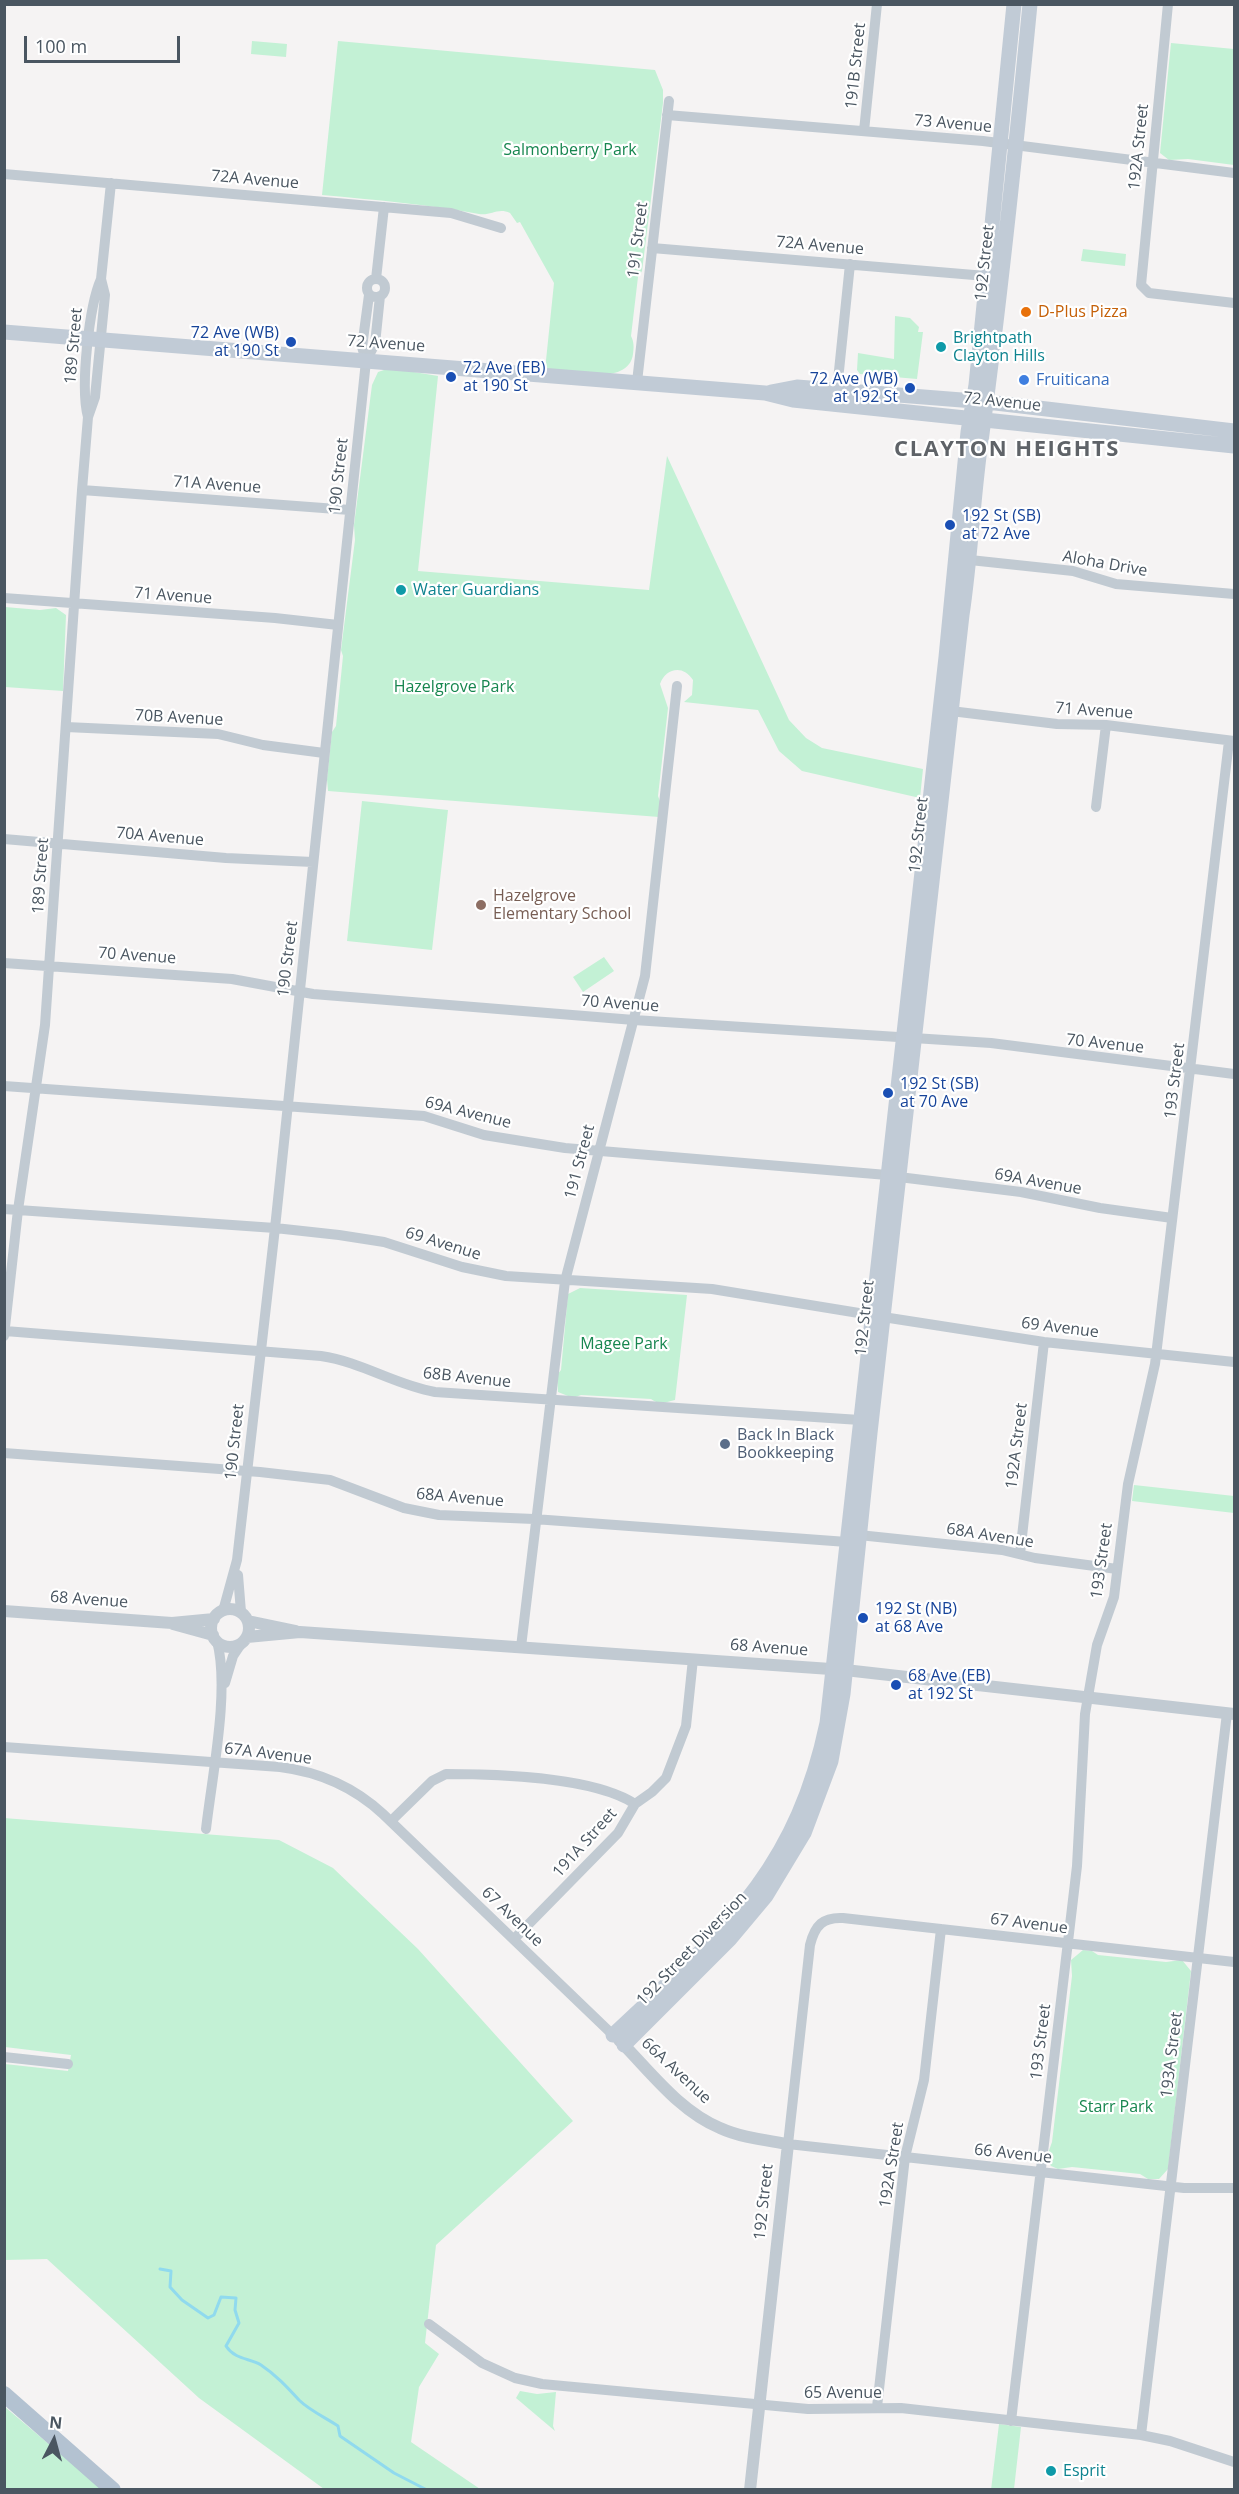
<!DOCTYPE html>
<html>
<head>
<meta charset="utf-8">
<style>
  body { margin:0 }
  #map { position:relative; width:1239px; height:2494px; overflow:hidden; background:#f5f3f3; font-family:"Open Sans",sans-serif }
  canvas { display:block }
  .frame { position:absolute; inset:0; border:6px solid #4a5661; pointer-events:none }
  .north { position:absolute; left:24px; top:2410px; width:60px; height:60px; -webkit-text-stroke:4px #fff; paint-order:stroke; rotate:6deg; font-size:16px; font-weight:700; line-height:24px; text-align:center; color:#4a5661 }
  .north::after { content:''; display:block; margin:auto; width:21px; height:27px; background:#4a5661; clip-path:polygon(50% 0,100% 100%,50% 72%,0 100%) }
  .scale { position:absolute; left:24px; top:36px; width:156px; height:27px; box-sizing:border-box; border:3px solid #4a5661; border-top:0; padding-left:8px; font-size:18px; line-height:21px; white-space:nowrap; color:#4a5661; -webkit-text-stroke:4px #fff; paint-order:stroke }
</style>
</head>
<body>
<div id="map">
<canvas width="1239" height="2494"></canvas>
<div class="frame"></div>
<div class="north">N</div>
<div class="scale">100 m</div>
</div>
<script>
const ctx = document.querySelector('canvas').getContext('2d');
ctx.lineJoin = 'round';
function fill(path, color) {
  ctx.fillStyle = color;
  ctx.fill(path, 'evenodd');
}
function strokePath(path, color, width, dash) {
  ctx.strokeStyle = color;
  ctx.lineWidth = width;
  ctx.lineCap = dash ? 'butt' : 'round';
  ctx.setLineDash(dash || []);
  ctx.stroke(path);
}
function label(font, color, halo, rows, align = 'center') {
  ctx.font = font + ' "Open Sans",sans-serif';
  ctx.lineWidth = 4.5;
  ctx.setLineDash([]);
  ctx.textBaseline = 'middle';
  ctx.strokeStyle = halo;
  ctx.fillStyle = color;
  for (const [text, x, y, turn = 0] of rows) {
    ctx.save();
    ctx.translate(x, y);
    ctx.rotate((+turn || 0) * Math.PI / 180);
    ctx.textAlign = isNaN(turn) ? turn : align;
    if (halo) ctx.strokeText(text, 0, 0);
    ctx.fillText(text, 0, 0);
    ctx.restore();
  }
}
const green = new Path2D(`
  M252 41 287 44 286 57 251 54Z
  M338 41 655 70 663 90V103L642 271 638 277 631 336C634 342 634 347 633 354 629 387 568 372 545 370L554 283 520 222 517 223 510 213C498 207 491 216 479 214 426 204 376 200 322 195Z
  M1171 43 1234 49V165L1188 159 1169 160 1160 153Z
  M1083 249 1126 254 1125 266 1081 261Z
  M895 316 910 318 919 327 918 332H923L917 379 860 374 857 370 858 353 894 359Z
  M390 368 438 376 418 571 649 590 667 456 789 720 806 738 822 748 923 769 920 798 802 771 779 751 758 710 684 702 692 695 693 680C684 665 666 667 660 684L668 708 658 796 661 804 659 817 328 791 327 779 332 732 336 726 343 656 341 650 355 540 354 525 372 385 378 372Z
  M5 607 40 610 56 608 66 615 63 691 5 687Z
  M362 801 448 810 432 950 347 941Z
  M604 957 614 971 583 992 573 977Z
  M580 1288 687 1295 675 1400C665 1402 660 1406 651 1399L581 1395 573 1398 558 1392 557 1375 561 1370 568 1294Z
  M1134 1485 1234 1496V1513L1132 1501Z
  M4 1818 279 1840 333 1868 418 1949 573 2121 436 2245 425 2343 439 2354 419 2387 411 2442 480 2489H324L199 2398 47 2259 5 2260V2064L68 2071 71 2055 5 2047Z
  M1083 1950 1092 1951 1098 1955 1166 1962 1182 1960 1191 1971 1168 2169 1159 2179H1148L1140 2174 1072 2167 1058 2169 1051 2166 1046 2159 1052 2142 1072 1976 1071 1960Z
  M520 2391 537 2394 556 2392 553 2426 555 2431 516 2398Z
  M5 2407 102 2489H5Z
  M999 2424 1021 2427 1014 2489 991 2490Z`);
const stream = new Path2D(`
  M160 2269 171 2271 170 2287 182 2300 208 2318 214 2315 221 2297 236 2298 235 2310 239 2323 226 2346C235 2360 250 2358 261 2365 276 2375 287 2387 299 2400 309 2410 326 2418 338 2426L340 2436 394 2473 427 2490`);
const minor = new Path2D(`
  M1168 4 1141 285 1149 293 1234 303
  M667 115 983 141 1234 173
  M864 131 877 4
  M4 174 451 213 501 228
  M652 248 986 276
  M367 288a9 9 0 1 1 18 0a9 9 0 1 1-18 0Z
  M376 279 384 207
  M366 361 362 347 369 295
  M637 382 669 101
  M837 390 850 264
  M88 417C80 388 89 306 101 279
  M82 490 350 510
  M970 560 1073 571 1116 584 1234 594
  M4 598 275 618 338 625
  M951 711 1057 724 1106 725 1234 741
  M66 727 218 734 263 745 324 753
  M1096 807 1106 725
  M4 839 226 858 313 862
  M4 963 232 979 313 994 634 1020 991 1043 1234 1074
  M4 1086 424 1116 484 1135 565 1148 887 1175
  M899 1177 1021 1192 1100 1208 1172 1218
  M4 1209 275 1228 339 1235 384 1242 462 1267 506 1276 712 1289 871 1315
  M883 1317 1044 1342 1234 1362
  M5 1331 321 1356C362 1362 395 1385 435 1392L860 1420
  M4 1336 18 1210 45 1025 82 490 88 417 95 397 105 295 101 279 111 183
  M4 1453 260 1472 330 1480 404 1508 439 1515 534 1519 847 1542
  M859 1535 1002 1550 1035 1558 1117 1569
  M1020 1554 1044 1342
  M238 1575 241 1612
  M223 1611 237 1560 275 1228 366 361 375 344 380 296
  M521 1647 565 1281 645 976 677 686
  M225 1683 233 1656 241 1644
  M4 1747 280 1767C320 1772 354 1787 383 1814L613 2035
  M391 1821 432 1781 446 1774C496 1774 594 1777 635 1804
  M206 1829C212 1776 230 1690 217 1641
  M514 1939 618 1833 635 1804 652 1792 666 1778 686 1726 693 1659
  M1234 1962 843 1918C823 1917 815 1925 810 1945L788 2144 1184 2188H1234
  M4 2057 68 2064
  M429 2324 482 2363 515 2378 542 2384 808 2409 901 2408 1141 2435 1170 2441 1234 2462
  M877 2407 905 2157 924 2080 941 1929
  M1011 2421 1077 1866 1085 1714 1097 1645 1114 1597 1128 1484 1155 1364 1229 741
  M1141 2435 1227 1713`);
const tertiary = new Path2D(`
  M211 1628a19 19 0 1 1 38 0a19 19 0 1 1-38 0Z
  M4 1611 172 1623 214 1619
  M248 1621 296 1631
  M173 1624 213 1635
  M247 1637 300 1632 845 1670 1234 1714
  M619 2040C650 2071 679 2111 720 2128 742 2138 766 2140 788 2144L750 2490`);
const secondary = new Path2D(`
  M4 332 765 393 793 400 1234 446
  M771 392 797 387 987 402 1234 431
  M613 2035C721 1933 795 1875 827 1723L946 657 968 432 976 385 1014 4
  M624 2045 730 1939 766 1896 804 1833 831 1761 843 1694 870 1433 962 615C971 555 973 494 982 434 1001 291 1016 148 1030 4`);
const primary = new Path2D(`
  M4 2394 113 2490`);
const markers = [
  [1026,312,6,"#e8710a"],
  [291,342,6,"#1a4fb4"],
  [941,347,6,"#0f9aa8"],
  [451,377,6,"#1a4fb4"],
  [1024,380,6,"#3f7fe0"],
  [910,388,6,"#1a4fb4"],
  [950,525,6,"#1a4fb4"],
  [401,590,6,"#0f9aa8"],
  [481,905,6,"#8d6e63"],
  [888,1093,6,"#1a4fb4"],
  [725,1444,6,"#5c6f8a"],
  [863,1618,6,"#1a4fb4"],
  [896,1685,6,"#1a4fb4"],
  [1051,2471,6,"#0f9aa8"]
];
const streetNames = [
  ["191B Street",856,66,-84],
  ["73 Avenue",953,124,5],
  ["192A Street",1139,147,-84],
  ["72A Avenue",255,180,5],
  ["191 Street",638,240,-83],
  ["72A Avenue",820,246,5],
  ["192 Street",985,263,-84],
  ["72 Avenue",386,344,4],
  ["189 Street",74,346,-85],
  ["72 Avenue",1002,402,6],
  ["190 Street",339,476,-84],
  ["71A Avenue",217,485,4],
  ["Aloha Drive",1105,564,10],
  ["71 Avenue",173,596,4],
  ["71 Avenue",1094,711,4],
  ["70B Avenue",179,718,3],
  ["192 Street",919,835,-84],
  ["70A Avenue",160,837,5],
  ["189 Street",41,876,-86],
  ["70 Avenue",137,956,4],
  ["190 Street",288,959,-83],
  ["70 Avenue",620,1004,4],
  ["70 Avenue",1105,1044,6],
  ["193 Street",1175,1081,-83],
  ["69A Avenue",468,1113,14],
  ["191 Street",580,1162,-75],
  ["69A Avenue",1038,1182,10],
  ["69 Avenue",443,1244,17],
  ["192 Street",865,1318,-84],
  ["69 Avenue",1060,1328,7],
  ["68B Avenue",467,1378,6],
  ["190 Street",235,1442,-84],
  ["192A Street",1017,1446,-83],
  ["68A Avenue",460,1498,5],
  ["68A Avenue",990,1536,9],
  ["193 Street",1102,1561,-82],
  ["68 Avenue",89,1600,4],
  ["68 Avenue",769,1648,4],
  ["67A Avenue",268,1754,7],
  ["191A Street",585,1843,-48],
  ["67 Avenue",512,1917,44],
  ["67 Avenue",1029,1924,7],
  ["192 Street Diversion",692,1949,-46],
  ["193 Street",1041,2042,-83],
  ["193A Street",1172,2055,-83],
  ["66A Avenue",676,2071,43],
  ["66 Avenue",1013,2154,6],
  ["192A Street",892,2165,-81],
  ["192 Street",764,2202,-84],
  ["65 Avenue",843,2393]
];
const parkNames = [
  ["Salmonberry Park",570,150],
  ["Hazelgrove Park",454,687],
  ["Magee Park",624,1344],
  ["Starr Park",1116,2107]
];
const foodNames = [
  ["D-Plus Pizza",1038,312]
];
const transitNames = [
  ["72 Ave (WB)",279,333,"right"],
  ["at 190 St",279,351,"right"],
  ["72 Ave (EB)",463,368],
  ["at 190 St",463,386],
  ["72 Ave (WB)",898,379,"right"],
  ["at 192 St",898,397,"right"],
  ["192 St (SB)",962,516],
  ["at 72 Ave",962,534],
  ["192 St (SB)",900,1084],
  ["at 70 Ave",900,1102],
  ["192 St (NB)",875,1609],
  ["at 68 Ave",875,1627],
  ["68 Ave (EB)",908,1676],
  ["at 192 St",908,1694]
];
const cultureNames = [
  ["Brightpath",953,338],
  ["Clayton Hills",953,356],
  ["Water Guardians",413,590],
  ["Esprit",1063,2471]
];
const shopNames = [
  ["Fruiticana",1036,380]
];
const educationNames = [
  ["Hazelgrove",493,896],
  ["Elementary School",493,914]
];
const serviceNames = [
  ["Back In Black",737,1435],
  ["Bookkeeping",737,1453]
];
const districtNames = [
  ["CLAYTON HEIGHTS",1007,450]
];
fill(green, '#c3f1d5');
strokePath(stream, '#90daee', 3);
strokePath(minor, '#c1cad2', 10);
strokePath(tertiary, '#c1cad2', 12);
strokePath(secondary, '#c1cbd6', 15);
strokePath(primary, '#b3c2d1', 16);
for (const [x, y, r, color] of markers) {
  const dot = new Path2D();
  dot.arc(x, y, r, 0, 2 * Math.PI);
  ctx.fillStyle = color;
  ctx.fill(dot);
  strokePath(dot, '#fff', 2);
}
label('16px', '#4a5661', '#fff', streetNames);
label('16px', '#17864f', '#fff', parkNames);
label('16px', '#c56008', '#fff', foodNames, 'left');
label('16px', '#164399', '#fff', transitNames, 'left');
label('16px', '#0d838f', '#fff', cultureNames, 'left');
label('16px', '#366cbe', '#fff', shopNames, 'left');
label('16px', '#785e54', '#fff', educationNames, 'left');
label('16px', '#4e5e75', '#fff', serviceNames, 'left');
ctx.letterSpacing = '1.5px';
label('bold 22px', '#5f6368', '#fff', districtNames);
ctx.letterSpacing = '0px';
</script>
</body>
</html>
